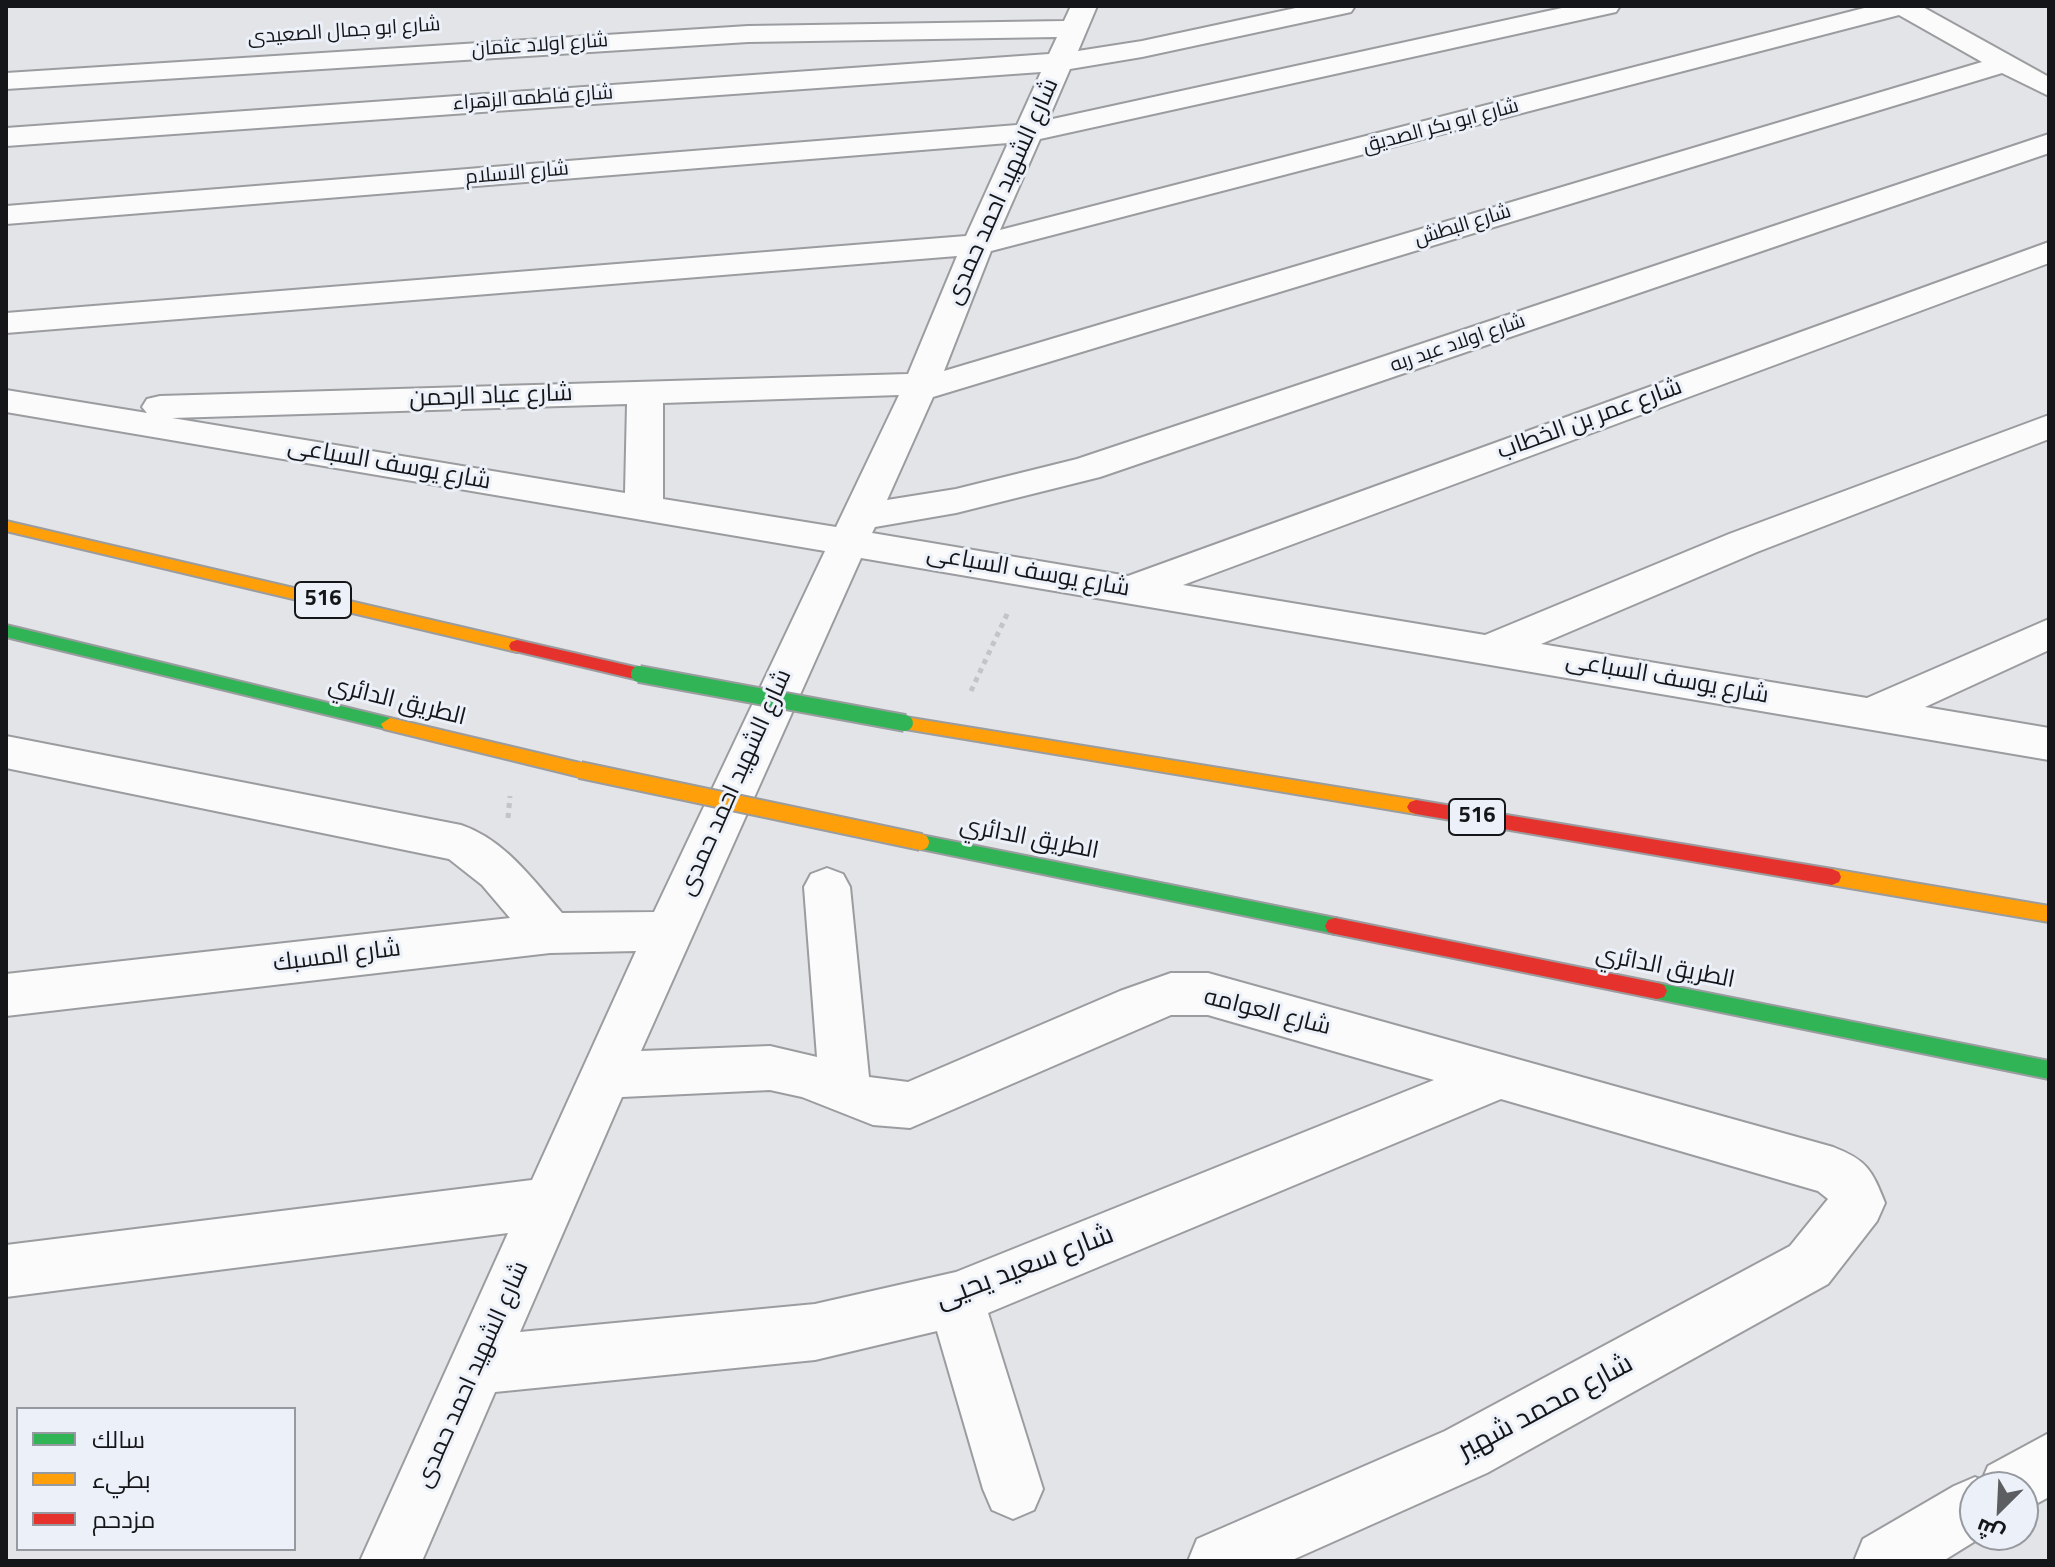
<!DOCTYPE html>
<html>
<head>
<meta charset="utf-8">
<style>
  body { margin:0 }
  #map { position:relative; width:2055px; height:1567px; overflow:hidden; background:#e2e4e7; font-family:"Titillium Web",Cairo,sans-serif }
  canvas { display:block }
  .frame { position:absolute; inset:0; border:8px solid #151619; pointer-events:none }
  .legend { position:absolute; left:16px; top:1407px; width:280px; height:144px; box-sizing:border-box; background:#ecf0f8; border:2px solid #96999f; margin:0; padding:10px 14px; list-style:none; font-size:24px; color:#151619 }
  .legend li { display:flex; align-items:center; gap:16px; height:40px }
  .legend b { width:40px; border:2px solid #96999f }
  .north { position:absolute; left:1959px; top:1471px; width:80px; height:80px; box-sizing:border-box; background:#ecf0f8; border:2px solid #96999f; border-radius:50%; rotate:204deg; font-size:22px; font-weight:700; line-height:32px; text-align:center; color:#151619 }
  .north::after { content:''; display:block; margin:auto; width:28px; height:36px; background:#5d5e61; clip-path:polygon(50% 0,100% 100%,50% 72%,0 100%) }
</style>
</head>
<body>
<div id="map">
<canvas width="2055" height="1567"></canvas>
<div class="frame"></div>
<ul class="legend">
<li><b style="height:10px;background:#30b455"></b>سالك</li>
<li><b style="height:10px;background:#ff9f0a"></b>بطيء</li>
<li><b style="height:10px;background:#e5322d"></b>مزدحم</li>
</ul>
<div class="north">ش</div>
</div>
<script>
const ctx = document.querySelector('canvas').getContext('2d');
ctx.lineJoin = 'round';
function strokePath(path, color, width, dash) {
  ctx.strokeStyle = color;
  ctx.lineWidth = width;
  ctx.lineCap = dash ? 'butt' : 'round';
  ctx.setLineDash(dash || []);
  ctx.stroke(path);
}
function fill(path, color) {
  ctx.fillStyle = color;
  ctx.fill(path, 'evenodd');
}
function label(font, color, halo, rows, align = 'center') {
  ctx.font = font + ' "Titillium Web",Cairo,sans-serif';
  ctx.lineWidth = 6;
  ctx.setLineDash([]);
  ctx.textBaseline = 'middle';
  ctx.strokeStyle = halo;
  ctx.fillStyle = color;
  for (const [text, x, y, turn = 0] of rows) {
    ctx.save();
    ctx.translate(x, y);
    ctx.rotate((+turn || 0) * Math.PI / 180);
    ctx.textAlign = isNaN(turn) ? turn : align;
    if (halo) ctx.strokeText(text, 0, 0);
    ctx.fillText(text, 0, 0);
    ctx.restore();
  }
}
const path = new Path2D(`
  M971 691 1009 610
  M508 818 510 796`);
const street = new Path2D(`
  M1071 6H1097L1078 51 1142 41 1305 6H1355L1351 12 1342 14 1142 57 1070 69 1048 120 1571 6H1620L1616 12 1607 14 1040 139 1000 230 1872 6H1921L2049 77V96L2002 73 933 397 887 500 956 489 1077 459 2049 134V153L1100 477 956 513 875 527 872 533 1128 576 2049 242V263L1183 585 1485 635 1729 534 2049 415V439L1757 552 1541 644 1867 698 2049 619V650L1925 707 2049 728V760L861 558 641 1051 770 1046 817 1057 804 887 811 874 827 868 843 874 850 887 869 1077 908 1082 1120 991 1171 973H1208L1833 1147C1867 1160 1872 1170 1885 1203L1877 1221 1828 1284 1487 1473 1290 1561H1188L1197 1539 1445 1431 1790 1246 1828 1199 1818 1191 1501 1099 988 1313 1043 1489 1034 1510 1013 1519 992 1510 983 1489 937 1331 815 1360 495 1392 422 1561H360L508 1233 6 1297V1245L532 1180 636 951 550 953 6 1016V974L510 918 482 885 449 859 6 768V736L461 825C505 840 532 879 562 913L654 912 825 551 6 412V390L147 413 142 407 147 399 160 396 908 374 957 256 6 333V313L966 236 1008 143 6 224V206L1017 125 1041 72 6 146V128L1049 54 1057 37 748 42 6 89V73L748 26 1064 21ZM1899 15 1982 62 944 371 991 251ZM899 395 836 527 663 499V403ZM627 404 625 493 172 418ZM1171 1015H1208L1434 1080 956 1272 815 1304 520 1332 622 1097 770 1090 802 1097 873 1125 910 1128Z
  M2049 1433V1497L2023 1511V1487H1975V1535H1985L1943 1561H1854L1863 1539 1954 1486 1975 1477 1982 1480 1988 1466Z`);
const fast = new Path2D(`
  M6 625 390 718 399 724 390 730 6 637Z
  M921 835 1335 918 1342 920 1345 926 1342 932 1335 934 921 849 914 847 912 842 914 837Z
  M1657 983 2049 1061V1079L1657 999 1650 997 1647 991 1650 985Z`);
const slow = new Path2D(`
  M6 521 517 640 525 646 517 652 6 531Z
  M905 717 1416 800 1422 802 1425 807 1422 812 1416 814 905 729 896 723Z
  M390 718 580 763 589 770 580 777 384 729 381 724Z
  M1832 869 2049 906V922L1832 885 1825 882 1823 877 1825 872Z`);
const jam = new Path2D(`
  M517 640 639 668 647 674 639 680 511 650 509 646 511 642Z
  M1416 800 1832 869 1839 872 1841 877 1839 882 1832 885 1416 814 1410 812 1407 807 1410 802Z
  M1335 918 1657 983 1664 985 1667 991 1664 997 1657 999 1335 934 1328 932 1325 926 1328 920Z`);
const fastBridge = new Path2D(`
  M639 674 905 723`);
const slowBridge = new Path2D(`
  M580 770 921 842`);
const farStreetnames = [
  ["شارع ابو جمال الصعيدى",344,32,-4],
  ["شارع اولاد عثمان",540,46,-4],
  ["شارع فاطمه الزهراء",533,99,-4],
  ["شارع ابو بكر الصديق",1441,127,-15],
  ["شارع الاسلام",517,174,-5],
  ["شارع البطش",1463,226,-17],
  ["شارع اولاد عبد ربه",1458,344,-19]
];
const shields = [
  [323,600,56],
  [1477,817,56]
];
const shieldNames = [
  ["516",323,600],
  ["516",1477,817]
];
const streetNames = [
  ["شارع الشهيد احمد حمدى",1003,192,-66],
  ["شارع عباد الرحمن",491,397,-2],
  ["شارع عمر بن الخطاب",1590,420,-20],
  ["شارع يوسف السباعى",389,465,10],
  ["شارع يوسف السباعى",1028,572,10],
  ["شارع يوسف السباعى",1667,679,10],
  ["الطريق الدائري",397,702,14],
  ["شارع الشهيد احمد حمدى",736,783,-66],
  ["الطريق الدائري",1029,839,11],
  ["شارع المسبك",337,957,-7],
  ["الطريق الدائري",1665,968,11],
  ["شارع العوامه",1267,1013,14],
  ["شارع الشهيد احمد حمدى",473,1375,-66]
];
const nearStreetnames = [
  ["شارع سعيد يحيى",1025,1268,-21],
  ["شارع محمد شهير",1546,1408,-28]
];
strokePath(street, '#9a9c9f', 4);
strokePath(fast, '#9a9c9f', 4);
strokePath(slow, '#9a9c9f', 4);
strokePath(jam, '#9a9c9f', 4);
strokePath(path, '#c3c4c5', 5, [5, 5]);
fill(street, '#fbfbfb');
fill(fast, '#30b455');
fill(slow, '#ff9f0a');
fill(jam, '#e5322d');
strokePath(fastBridge, '#9a9c9f', 20, []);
strokePath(slowBridge, '#9a9c9f', 20, []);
strokePath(fastBridge, '#30b455', 16);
strokePath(slowBridge, '#ff9f0a', 16);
label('20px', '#151619', '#ecf0f8', farStreetnames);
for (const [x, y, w] of shields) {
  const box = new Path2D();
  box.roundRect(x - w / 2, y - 18, w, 36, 6);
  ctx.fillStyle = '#ecf0f8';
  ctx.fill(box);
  strokePath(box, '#151619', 2);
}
label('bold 22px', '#151619', null, shieldNames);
label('24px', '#151619', '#ecf0f8', streetNames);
label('28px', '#151619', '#ecf0f8', nearStreetnames);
</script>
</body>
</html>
